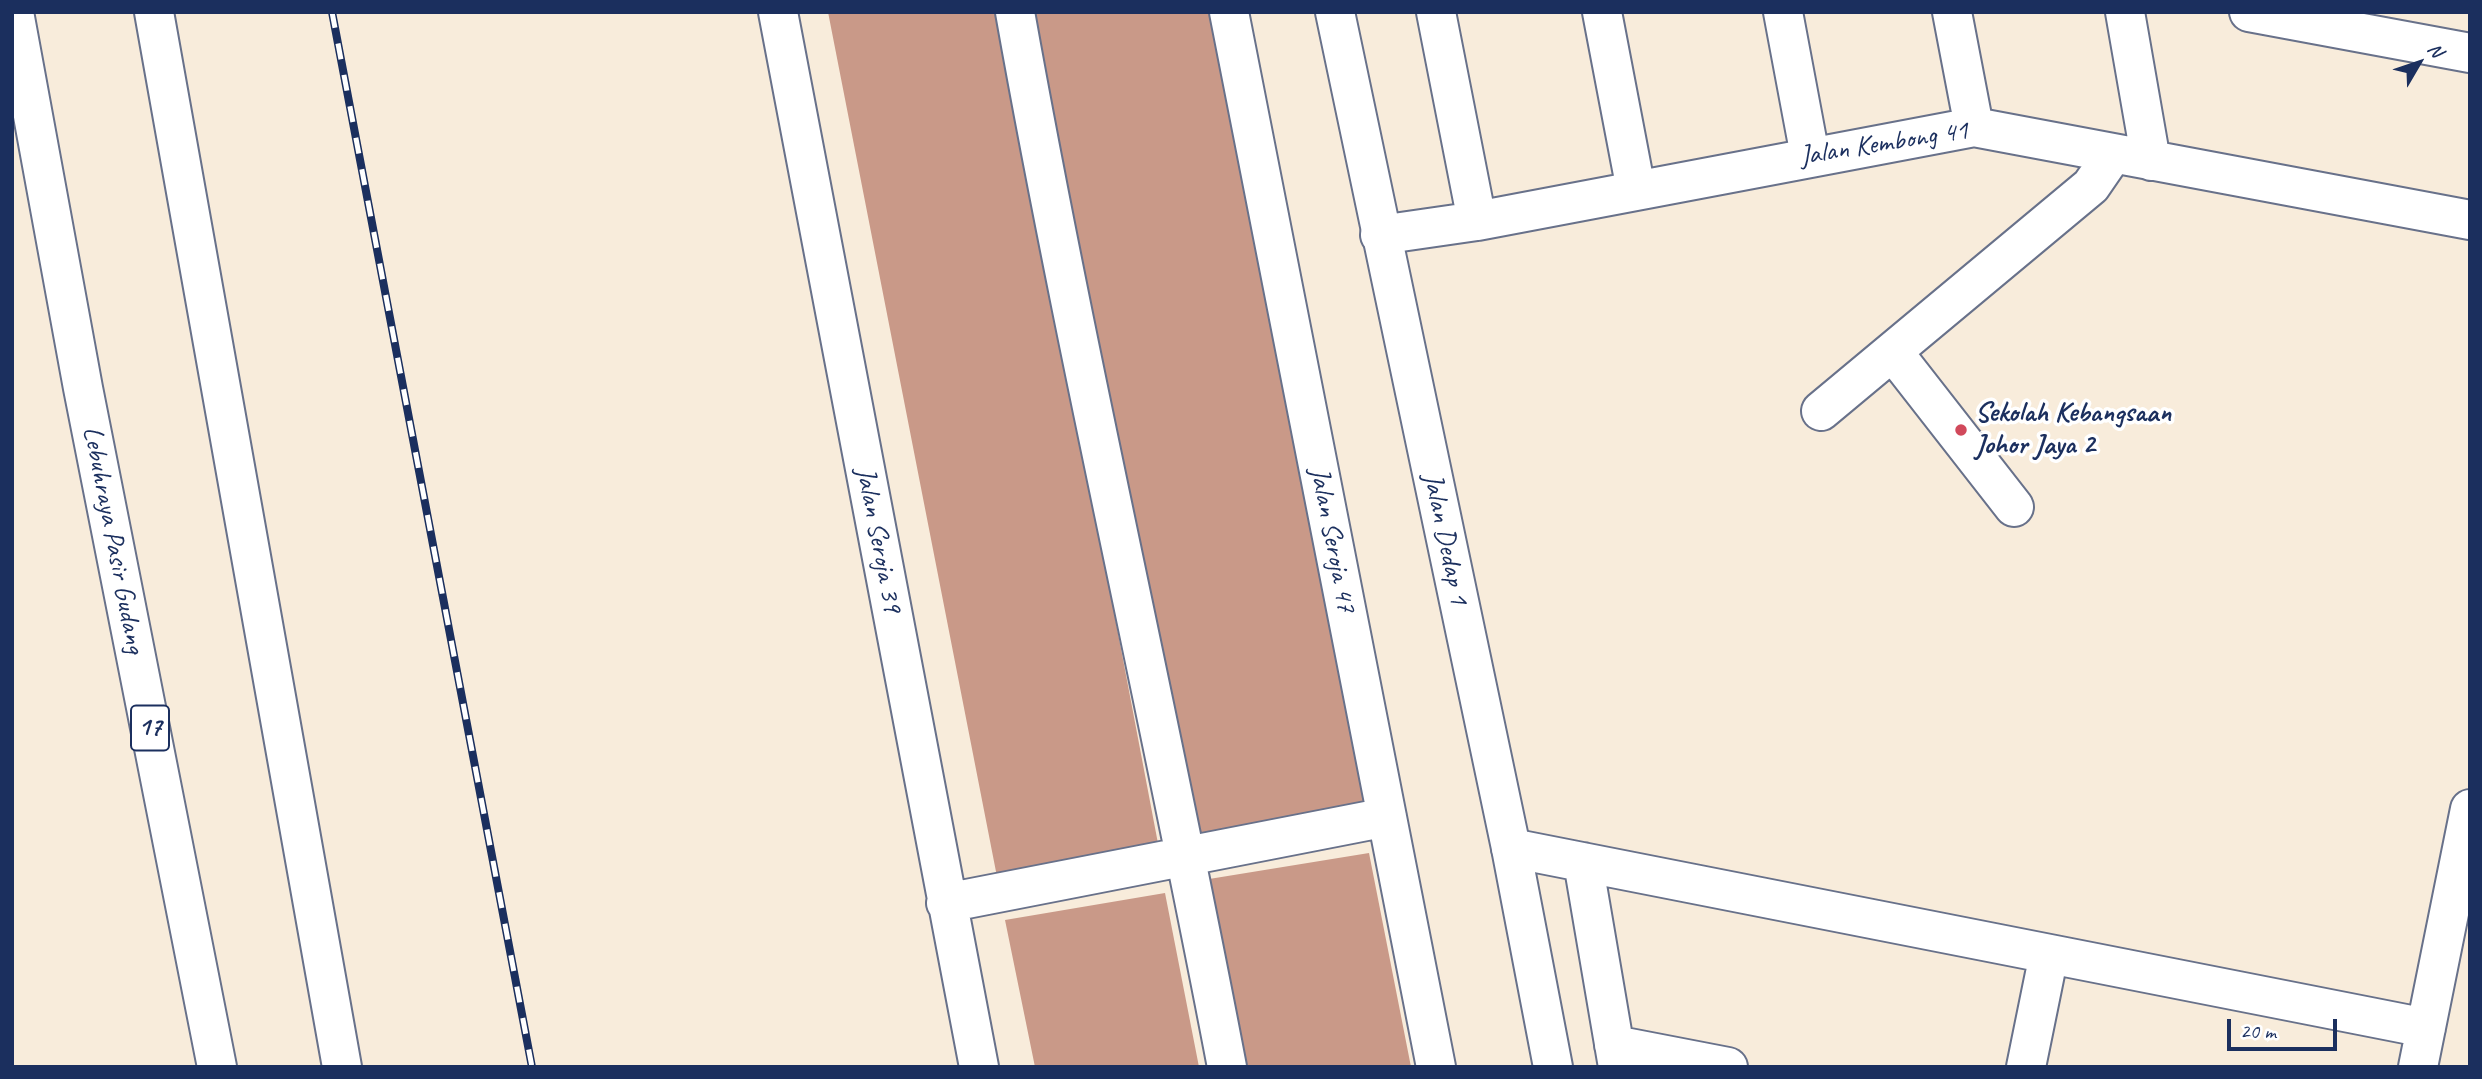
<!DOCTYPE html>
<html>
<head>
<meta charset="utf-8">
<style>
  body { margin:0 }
  #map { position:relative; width:2482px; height:1079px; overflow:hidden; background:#f8ecdb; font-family:Caveat,sans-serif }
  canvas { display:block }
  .frame { position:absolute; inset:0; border:14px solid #1b2f5e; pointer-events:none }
  .north { position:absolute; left:2384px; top:28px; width:70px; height:70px; -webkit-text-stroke:5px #fff; paint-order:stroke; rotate:51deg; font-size:19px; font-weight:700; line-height:28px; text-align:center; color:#1b2f5e }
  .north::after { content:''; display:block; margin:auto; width:24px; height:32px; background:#1b2f5e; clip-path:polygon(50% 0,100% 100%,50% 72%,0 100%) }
  .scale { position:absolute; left:2227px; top:1019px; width:110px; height:32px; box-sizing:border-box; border:4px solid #1b2f5e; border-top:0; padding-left:9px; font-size:21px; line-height:24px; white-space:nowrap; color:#1b2f5e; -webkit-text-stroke:5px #fff; paint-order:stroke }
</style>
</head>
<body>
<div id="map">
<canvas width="2482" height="1079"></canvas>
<div class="frame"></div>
<div class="north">N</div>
<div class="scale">20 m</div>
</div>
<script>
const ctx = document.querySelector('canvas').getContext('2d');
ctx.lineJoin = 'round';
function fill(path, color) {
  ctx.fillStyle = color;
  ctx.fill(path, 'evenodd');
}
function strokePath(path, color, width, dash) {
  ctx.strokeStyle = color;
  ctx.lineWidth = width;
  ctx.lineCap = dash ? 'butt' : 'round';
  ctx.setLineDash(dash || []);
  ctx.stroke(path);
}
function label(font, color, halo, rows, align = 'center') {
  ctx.font = font + ' Caveat,sans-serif';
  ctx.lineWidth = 7;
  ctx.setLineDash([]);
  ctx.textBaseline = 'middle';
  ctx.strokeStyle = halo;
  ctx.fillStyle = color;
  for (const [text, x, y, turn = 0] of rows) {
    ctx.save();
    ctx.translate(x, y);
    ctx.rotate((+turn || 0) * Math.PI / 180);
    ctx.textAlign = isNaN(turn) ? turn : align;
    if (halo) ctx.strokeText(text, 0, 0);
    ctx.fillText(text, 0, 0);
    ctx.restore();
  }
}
const building = new Path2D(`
  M828 12H1000L1160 854 999 887Z
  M1032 12H1214L1367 810 1195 846Z
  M1369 853 1411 1067H1240L1203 880Z
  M1165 893 1199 1067H1035L1005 920Z`);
const minor = new Path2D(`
  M778 12 979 1067
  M1015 12C1078 365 1160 714 1227 1067
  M1229 12 1436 1067
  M1436 12 1477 221
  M1602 12 1636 190
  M1783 12 1810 156
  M1952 12 1974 127
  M2125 12 2151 161
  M2249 12 2470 53
  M1380 235 1477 221 1974 127 2470 220
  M1893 352 2014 507
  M1821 411 2091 186 2113 154
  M1511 848 2426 1028
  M1583 862 1618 1067
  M946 903 1387 817
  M1614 1045 1728 1067
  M2026 1067 2049 954
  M2418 1067 2470 809`);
const major = new Path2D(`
  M1335 12 1511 848 1553 1067`);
const highway = new Path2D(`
  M14 12 83 388 217 1067
  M154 12 342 1067`);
const rail = new Path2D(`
  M332 12 532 1067`);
const markers = [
  [1961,430,7,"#d1495b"]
];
const shields = [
  [150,728,38]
];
const shieldNames = [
  ["17",150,728]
];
const streetNames = [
  ["Jalan Kembong 41",1884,144,-9],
  ["Jalan Dedap 1",1445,539,78],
  ["Lebuhraya Pasir Gudang",113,540,79],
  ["Jalan Seroja 39",878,540,79],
  ["Jalan Seroja 47",1332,540,79]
];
const poiNames = [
  ["Sekolah Kebangsaan",1975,414],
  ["Johor Jaya 2",1975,446]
];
fill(building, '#c99988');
strokePath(minor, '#68718a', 42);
strokePath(major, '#68718a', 42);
strokePath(highway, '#68718a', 42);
strokePath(minor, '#fff', 38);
strokePath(major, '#fff', 38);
strokePath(highway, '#fff', 38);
strokePath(rail, '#1b2f5e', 8);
strokePath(rail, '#fff', 5, [16]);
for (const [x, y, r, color] of markers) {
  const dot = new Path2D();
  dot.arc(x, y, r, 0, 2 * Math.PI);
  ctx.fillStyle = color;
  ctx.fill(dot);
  strokePath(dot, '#fff', 2.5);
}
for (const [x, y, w] of shields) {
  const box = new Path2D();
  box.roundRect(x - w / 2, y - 22.5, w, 45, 5);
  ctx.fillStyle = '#fff';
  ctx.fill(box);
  strokePath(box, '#1b2f5e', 2);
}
label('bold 26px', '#1b2f5e', null, shieldNames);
label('28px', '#1b2f5e', '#fff', streetNames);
label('bold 28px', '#1b2f5e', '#fff', poiNames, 'left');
</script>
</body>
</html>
